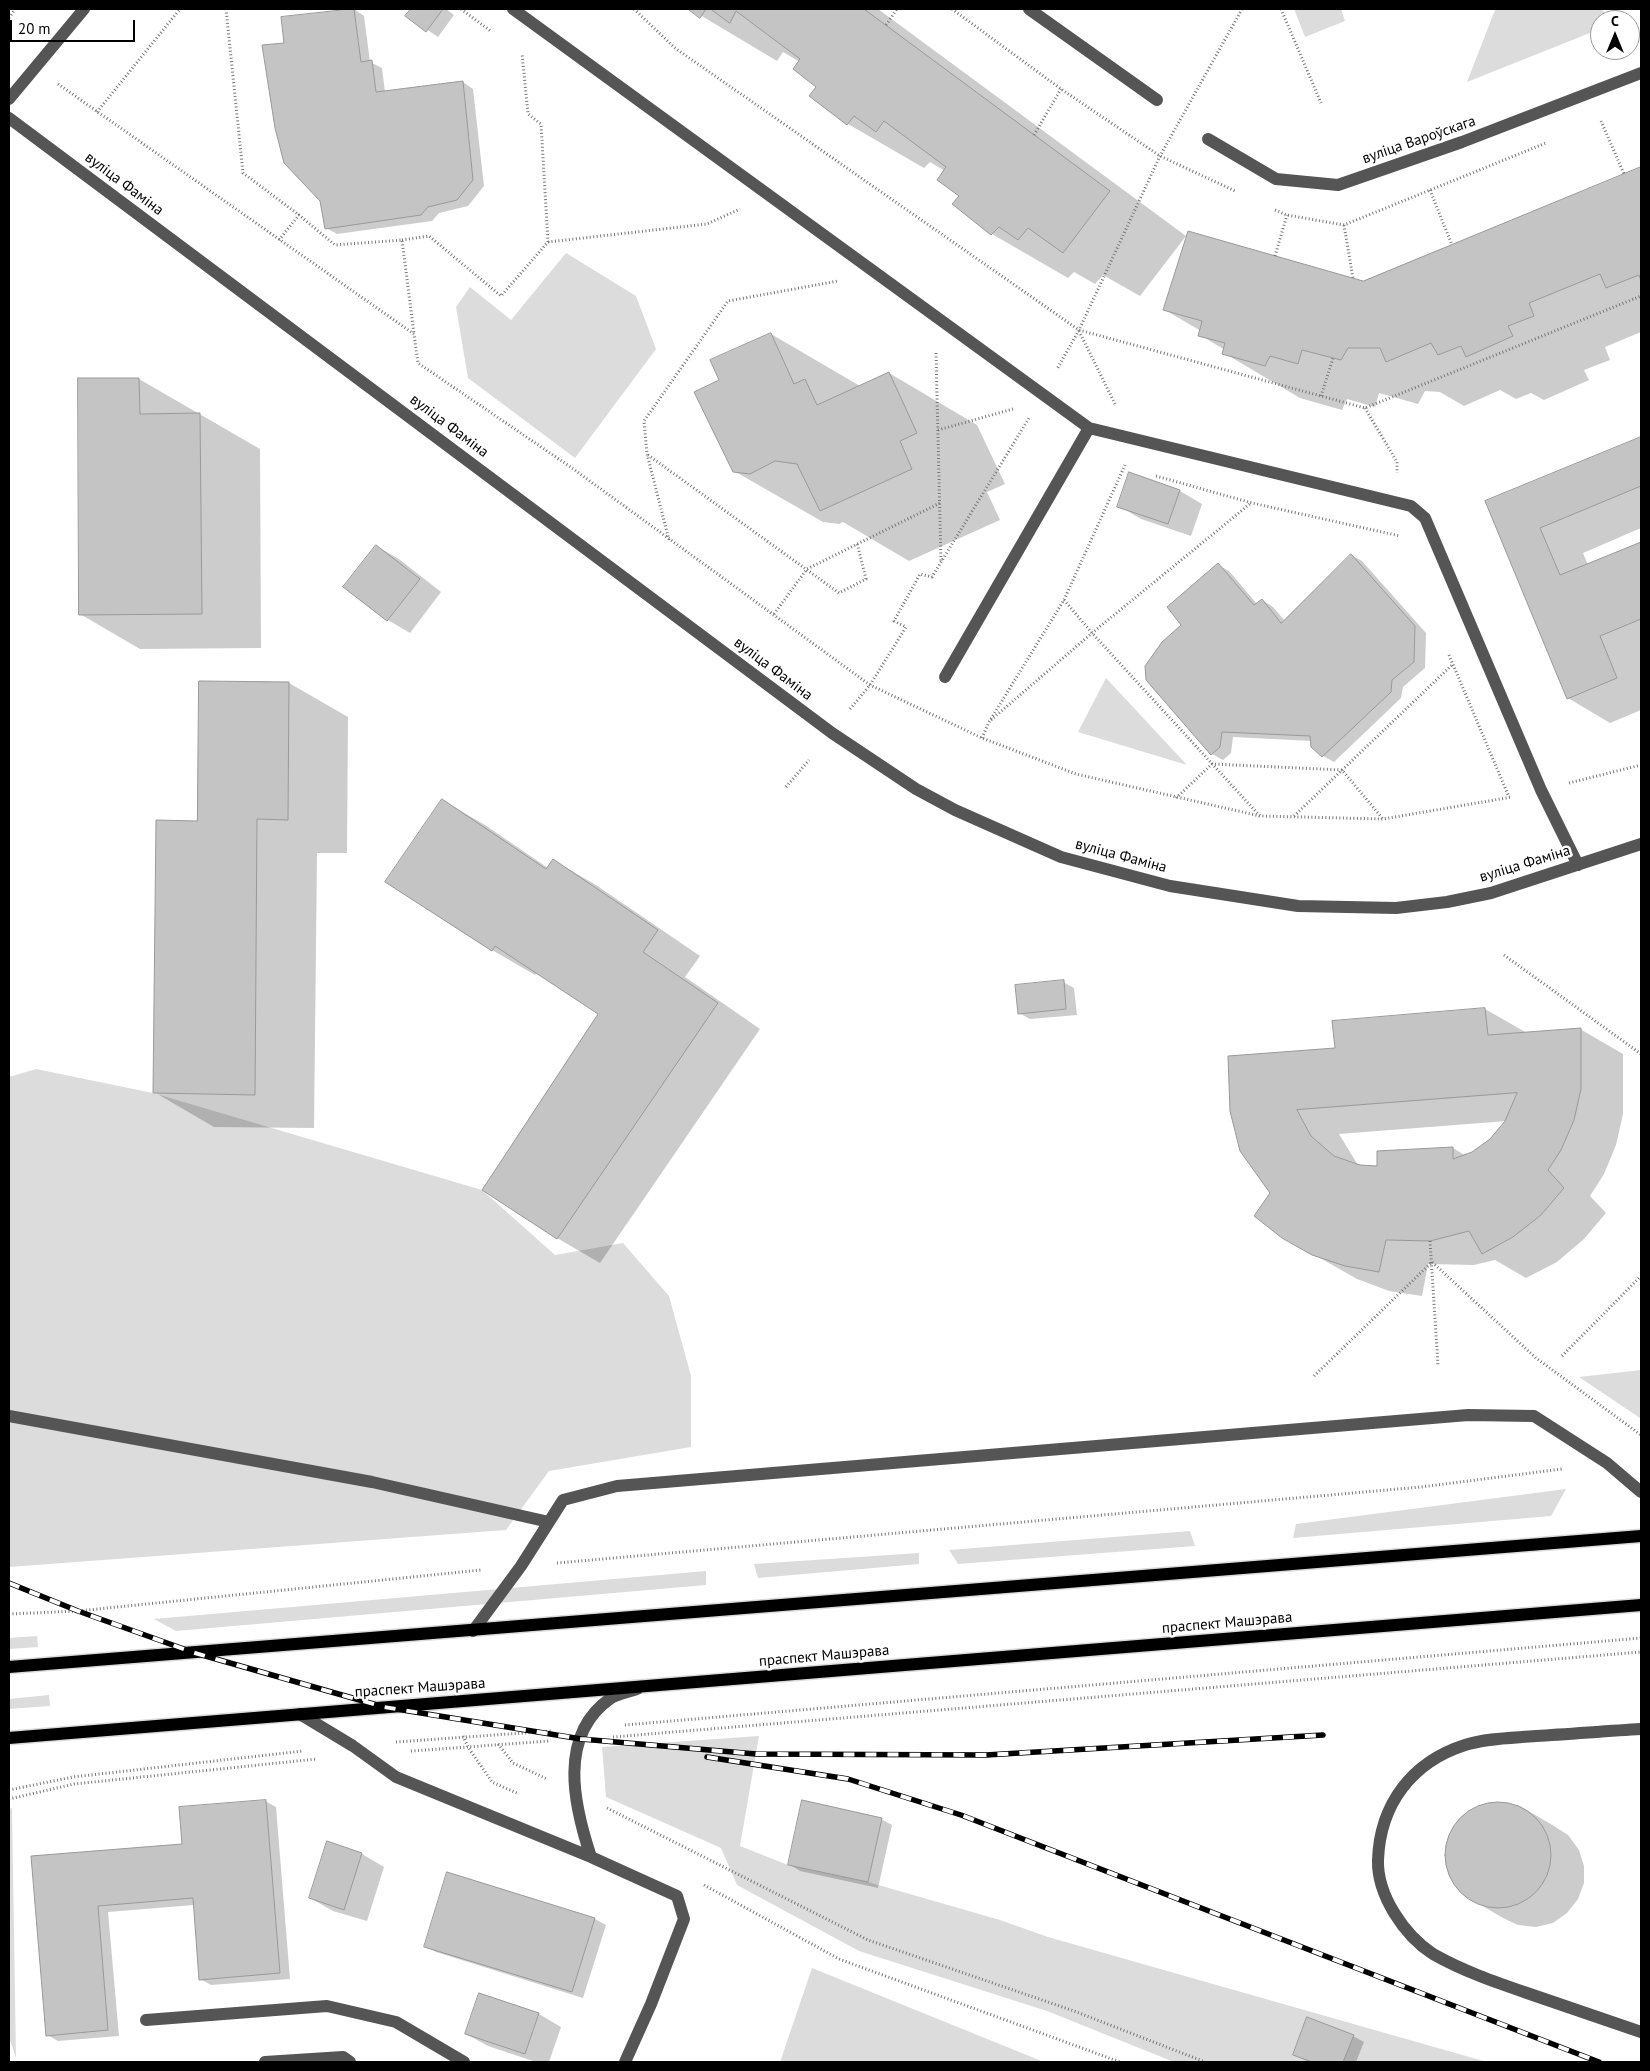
<!DOCTYPE html>
<html>
<head>
<meta charset="utf-8">
<style>
  body { margin:0 }
  #map { position:relative; width:1650px; height:2071px; overflow:hidden; background:#fff; font-family:"PT Sans",sans-serif }
  canvas { display:block }
  .frame { position:absolute; inset:0; border:10px solid #000; pointer-events:none }
  .north { position:absolute; left:1590px; top:10px; width:50px; height:50px; box-sizing:border-box; background:#fff; border:1px solid #999; border-radius:50%; rotate:0deg; font-size:14px; font-weight:700; line-height:20px; text-align:center; color:#000 }
  .north::after { content:''; display:block; margin:auto; width:18px; height:22px; background:#000; clip-path:polygon(50% 0,100% 100%,50% 72%,0 100%) }
  .scale { position:absolute; left:10px; top:20px; width:125px; height:22px; box-sizing:border-box; border:2px solid #000; border-top:0; padding-left:6px; font-size:15px; line-height:18px; white-space:nowrap; color:#000; -webkit-text-stroke:4px #fff; paint-order:stroke }
</style>
</head>
<body>
<div id="map">
<canvas width="1650" height="2071"></canvas>
<div class="frame"></div>
<div class="north">С</div>
<div class="scale">20 m</div>
</div>
<script>
const ctx = document.querySelector('canvas').getContext('2d');
ctx.lineJoin = 'round';
function fill(path, color) {
  ctx.fillStyle = color;
  ctx.fill(path, 'evenodd');
}
function strokePath(path, color, width, dash) {
  ctx.strokeStyle = color;
  ctx.lineWidth = width;
  ctx.lineCap = dash ? 'butt' : 'round';
  ctx.setLineDash(dash || []);
  ctx.stroke(path);
}
function label(font, color, halo, rows, align = 'center') {
  ctx.font = font + ' "PT Sans",sans-serif';
  ctx.lineWidth = 5;
  ctx.setLineDash([]);
  ctx.textBaseline = 'middle';
  ctx.strokeStyle = halo;
  ctx.fillStyle = color;
  for (const [text, x, y, turn = 0] of rows) {
    ctx.save();
    ctx.translate(x, y);
    ctx.rotate((+turn || 0) * Math.PI / 180);
    ctx.textAlign = isNaN(turn) ? turn : align;
    if (halo) ctx.strokeText(text, 0, 0);
    ctx.fillText(text, 0, 0);
    ctx.restore();
  }
}
const green = new Path2D(`
  M1294 9H1341L1345 21 1305 37Z
  M1499 9H1600L1617 20H1600V29L1467 82 1495 10Z
  M566 253 636 296 656 349 575 458 468 378 456 307 470 287 511 320Z
  M1106 678 1187 765 1078 732Z
  M36 1069 153 1093 482 1190 555 1255 623 1243 669 1296 691 1376V1447L549 1471 506 1530 9 1567V1077Z
  M1641 1370 1640 1418 1579 1377Z
  M1566 1489 1551 1516 1293 1538 1296 1524Z
  M1190 1531 1195 1546 958 1564 949 1550Z
  M919 1553V1564L758 1578 754 1564Z
  M706 1571V1585L176 1631 154 1619Z
  M37 1636 38 1647 9 1649V1638Z
  M49 1695 50 1706 9 1709V1699Z
  M759 1736 740 1846 788 1865 868 1882 1000 1920 1048 1937 1487 2062H1174L1047 2011 859 1951 737 1885 721 1848 606 1797 602 1747Z
  M12 1808 16 2058 9 2037V1809Z
  M812 1968 1044 2062H780Z`);
const shadow = new Path2D(`
  M354 9 364 16 370 62 382 68 385 92 463 82 473 89 484 186 468 206 439 213 432 221 337 234 326 228 285 44Z
  M413 9H446L454 15 438 37 407 16Z
  M690 9H878L1186 236 1140 296 1103 275 1095 284 1074 272 1068 278 992 234 961 196 945 171 930 162 924 168 848 124 800 62 783 52 777 61Z
  M1641 168V332L1605 347 1610 360 1584 370 1589 380 1544 400 1531 393 1516 399 1500 390 1464 406 1440 392 1425 391 1418 404 1379 393 1375 407 1347 399 1342 410 1300 398 1224 353 1225 350 1200 335 1201 331 1165 310 1363 282Z
  M771 334 860 386 889 373 977 425 1005 484 987 492 1000 520 909 561 843 522 839 524 823 522 734 471 721 380Z
  M79 379H139L260 449 261 648 140 649 80 614Z
  M1641 439V528L1583 553 1588 565 1641 543V710L1610 723 1568 698 1486 502Z
  M1130 474 1180 491 1202 504 1191 536 1141 519 1119 506Z
  M376 546 399 559 441 592 410 633 388 620Z
  M1351 555 1362 561 1426 633 1425 668 1403 687 1401 698 1334 762 1323 756 1312 741 1233 737 1231 753 1223 760 1212 754 1148 679 1218 565 1229 571 1257 604 1262 600 1273 607 1285 621Z
  M289 683 348 717 347 853H317L314 1128 214 1127 154 1092 199 822Z
  M442 800 485 825 548 868 553 860 596 885 700 956 685 977 760 1029 600 1263 557 1238 600 1013 537 972 535 975 492 950Z
  M1063 982 1074 988 1077 1015 1030 1019 1019 1013Z
  M1485 1009 1527 1033 1580 1029 1623 1054V1114L1616 1145 1604 1174 1590 1196 1606 1213 1584 1239 1557 1262 1526 1278 1495 1260 1474 1265 1428 1264 1422 1296 1389 1291 1357 1279 1283 1237 1272 1193 1241 1150 1336 1049ZM1507 1121 1491 1140 1466 1156 1453 1148 1378 1152V1167L1358 1165 1339 1134Z
  M265 1801 276 1807 290 1979 211 1985 200 1979 194 1905 108 1912 119 2036 58 2041 47 2035 32 1857 184 1845Z
  M1503 1802 1520 1806 1554 1826 1568 1835 1579 1850 1584 1866V1883L1578 1899 1567 1913 1553 1923 1536 1927 1518 1925 1503 1918 1469 1898 1456 1887 1448 1871 1446 1854 1449 1837 1457 1821 1470 1810 1486 1804Z
  M881 1819 892 1825 878 1888 800 1871 789 1864Z
  M362 1854 384 1867 367 1921 333 1911 310 1898Z
  M448 1874 595 1919 606 1925 583 1998 436 1952 425 1946Z
  M479 1995 539 2014 561 2027 549 2062H536L488 2046 466 2034Z
  M1353 2036 1364 2042 1356 2062H1309L1294 2055Z`);
const building = new Path2D(`
  M354 9 361 62 372 60 376 92 463 81 473 180 457 200 428 207 421 215 325 229 320 201 284 163 275 128 262 45 284 43 281 17Z
  M411 9H443L426 32 405 16Z
  M688 9H706L700 18Z
  M711 9H864L1110 191 1063 253 1028 228 1018 240 999 227 991 235 952 204 959 196 937 180 946 167 884 121 876 132 854 116 847 125 809 96 816 87 793 69 800 59 736 11 730 23Z
  M1641 167V281L1639 275 1606 288 1600 274 1529 303 1534 316 1508 326 1513 336 1466 357 1461 346 1438 355 1431 343 1386 362 1380 348H1348L1341 360 1302 350 1298 364 1270 356 1265 366 1222 354 1225 343 1198 336 1202 321 1163 310 1188 231 1363 281Z
  M771 333 794 384 805 379 817 405 889 372 917 433 900 441 912 469 820 511 797 464 775 461 750 474 733 472 694 392 719 380 710 360Z
  M78 378H139L140 414 200 413 202 614 79 615Z
  M1641 437V486L1540 528 1560 575 1641 542V619L1600 636 1617 678 1567 699 1485 501Z
  M1129 472 1180 490 1168 524 1117 507Z
  M376 545 420 579 387 621 343 587Z
  M1351 554 1415 626 1414 662 1392 680 1391 692 1322 757 1311 747 1310 736 1222 732 1220 747 1211 755 1146 680 1145 666 1162 642 1181 625 1167 607 1218 563 1254 605 1262 599 1281 623Z
  M199 681 289 682 288 820 257 819 255 1095 153 1093 156 820 197 821Z
  M442 799 546 869 553 859 658 930 643 952 718 1003 557 1239 482 1190 598 1014 495 946 492 951 385 882Z
  M1064 980 1066 1009 1018 1014 1015 985Z
  M1485 1008 1488 1035 1581 1028V1089L1574 1120 1561 1150 1548 1170 1564 1188 1541 1215 1513 1237 1482 1254 1469 1231 1430 1241 1386 1240 1379 1272 1345 1266 1312 1255 1282 1238 1254 1216 1270 1193 1240 1151 1230 1111 1228 1056 1335 1048 1332 1021ZM1517 1093 1505 1121 1490 1139 1472 1152 1453 1159V1147L1377 1151V1166L1360 1165 1334 1156 1311 1136 1297 1110Z
  M266 1800 280 1973 199 1980 193 1898 98 1906 108 2030 46 2036 31 1856 182 1844 179 1807Z
  M802 1800 882 1818 868 1882 788 1865Z
  M1445 1855a53 53 0 1 1 106 0a53 53 0 1 1-106 0Z
  M327 1841 362 1853 344 1910 309 1898Z
  M447 1872 595 1918 572 1992 424 1947Z
  M479 1993 539 2013 525 2054 465 2034Z
  M1307 2017 1354 2035 1343 2062H1312L1293 2055Z`);
const path = new Path2D(`
  M226 9 243 173 299 215
  M461 9 492 32
  M634 9 675 48 1079 330 1057 369
  M952 9 1061 89 1160 156 1235 191
  M1242 9 1160 156 1079 330 1365 408 1641 296
  M1281 9 1321 103
  M9 18 15 9
  M886 25 897 9
  M58 84 414 334 418 363 572 468 870 685 982 738 1076 774 1260 816 1383 819 1512 797
  M97 112 180 9
  M1601 121 1624 174
  M1034 135 1061 89
  M1430 190 1452 245
  M1275 210 1287 215 1344 225 1546 143
  M1344 225 1353 278
  M279 240 299 215 335 245 402 240 414 334
  M402 240 429 236 501 296 548 242 541 124 528 114 522 53
  M548 242 707 224 740 209
  M1275 256 1287 215
  M1079 331 1115 404
  M936 353 941 562
  M1321 396 1333 358
  M1365 408 1397 462V473
  M938 430 1013 409
  M648 455 839 593 866 579 857 543
  M1156 476 1252 503 1400 536
  M669 540 647 454 644 421 728 301 838 281
  M1064 600 1092 633 1260 816
  M774 614 807 569 940 503
  M1449 655 1509 797
  M850 709 870 685 906 627 894 621 920 574 932 577 1029 418
  M991 720 1092 633 1251 503
  M982 738 989 722 1064 600 1125 465
  M1569 783 1641 765
  M786 787 809 760
  M1176 798 1212 764 1342 770 1383 819
  M1294 816 1453 664
  M1504 955 1641 1054
  M1430 1241 1438 1365
  M1562 1356 1641 1276
  M1314 1376 1432 1262 1536 1358 1641 1435
  M557 1563 1421 1487 1562 1469
  M9 1614 78 1611 481 1570
  M625 1725 1641 1638
  M463 1736 468 1747 492 1782 519 1794
  M613 1737 1641 1652
  M396 1742 552 1731
  M498 1744 513 1763 547 1779
  M411 1751 549 1741
  M9 1790 73 1777 303 1751
  M9 1799 74 1784 317 1759
  M607 1808 868 1940 1074 2011 1205 2062
  M704 1885 839 1959 1120 2062`);
const minor = new Path2D(`
  M513 9 1089 428 1411 506 1425 518 1541 790 1578 865
  M1029 9 1157 100
  M9 99 84 9
  M9 118 832 733 916 789 955 810 1061 857 1170 886 1298 906 1396 908 1447 902 1491 893 1641 844
  M1208 139 1276 179 1338 185 1462 142 1641 73
  M945 677 1089 428
  M9 1416 372 1482 549 1522
  M473 1631 521 1566 563 1500 617 1486 1468 1415 1534 1416 1607 1463 1641 1492
  M300 1714 353 1746 396 1777 591 1857 677 1896 684 1919 651 2004 625 2062
  M1641 1729C1606 1731 1571 1734 1536 1736 1513 1738 1487 1738 1465 1745 1412 1762 1380 1804 1378 1860 1377 1895 1404 1935 1433 1954 1463 1971 1495 1982 1527 1993 1565 2006 1603 2019 1641 2032
  M591 1857C574 1806 557 1735 611 1698 618 1694 629 1692 637 1689
  M146 2020 327 2006 396 2022 464 2062
  M265 2062 343 2057 350 2062`);
const major = new Path2D(`
  M9 1667 1641 1536
  M9 1738 1641 1605`);
const rail = new Path2D(`
  M9 1583 78 1611 195 1653 384 1707 581 1739 756 1754 986 1755 1323 1735
  M707 1757 848 1779 961 1815 1599 2062`);
const streetNames = [
  ["вуліца Вароўскага",1419,140,-19],
  ["вуліца Фаміна",124,184,37],
  ["вуліца Фаміна",449,426,37],
  ["вуліца Фаміна",773,669,37],
  ["вуліца Фаміна",1121,856,15],
  ["вуліца Фаміна",1525,864,-17],
  ["праспект Машэрава",1227,1623,-5],
  ["праспект Машэрава",824,1656,-5],
  ["праспект Машэрава",420,1688,-4]
];
fill(green, '#dcdcdc');
fill(shadow, '#0003');
fill(building, '#c4c4c4');
strokePath(building, '#999', 1);
strokePath(major, '#dbdbdb', 15);
strokePath(path, '#777', 3, [1, 2.5]);
strokePath(minor, '#555', 12);
strokePath(major, '#000', 12);
strokePath(rail, '#000', 5.5);
strokePath(rail, '#fff', 4, [11]);
label('15px', '#000', '#fff', streetNames);
</script>
</body>
</html>
